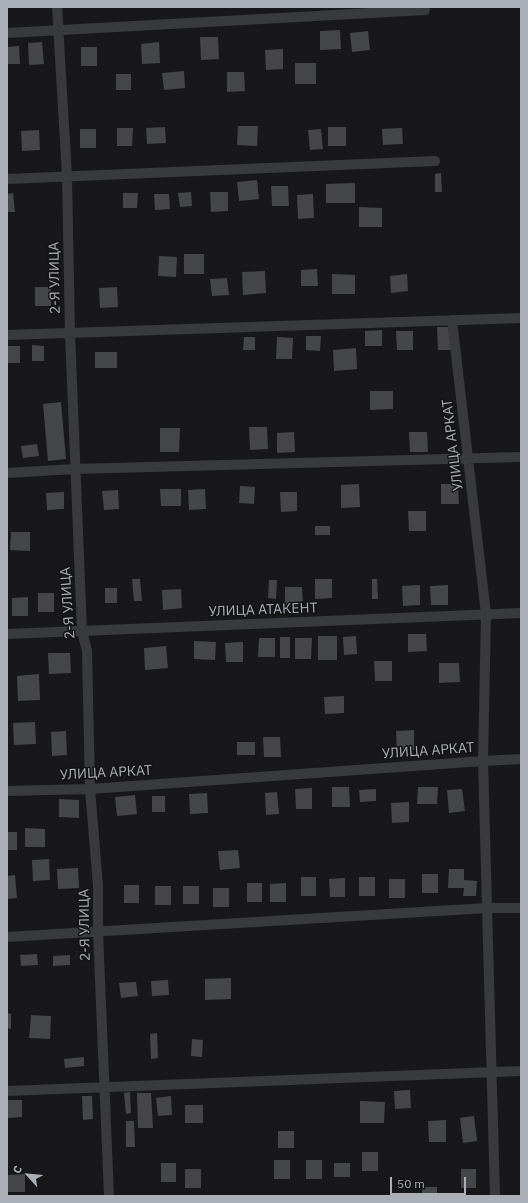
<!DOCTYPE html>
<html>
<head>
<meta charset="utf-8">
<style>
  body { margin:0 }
  #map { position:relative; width:528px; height:1203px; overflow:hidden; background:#18181a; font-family:"IBM Plex Sans",sans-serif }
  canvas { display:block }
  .frame { position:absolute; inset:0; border:8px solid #abb0b8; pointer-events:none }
  .north { position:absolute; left:8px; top:1155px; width:40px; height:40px; -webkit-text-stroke:3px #131315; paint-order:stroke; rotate:297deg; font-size:11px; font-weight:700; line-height:16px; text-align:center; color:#abb0b8 }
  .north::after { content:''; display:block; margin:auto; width:14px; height:18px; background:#abb0b8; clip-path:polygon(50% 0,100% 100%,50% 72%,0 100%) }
  .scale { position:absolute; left:390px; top:1177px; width:76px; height:18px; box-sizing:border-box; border:2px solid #abb0b8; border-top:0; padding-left:5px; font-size:12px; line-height:14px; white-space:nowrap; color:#abb0b8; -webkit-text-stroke:3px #131315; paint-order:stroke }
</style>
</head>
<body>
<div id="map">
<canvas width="528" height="1203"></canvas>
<div class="frame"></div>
<div class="north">С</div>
<div class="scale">50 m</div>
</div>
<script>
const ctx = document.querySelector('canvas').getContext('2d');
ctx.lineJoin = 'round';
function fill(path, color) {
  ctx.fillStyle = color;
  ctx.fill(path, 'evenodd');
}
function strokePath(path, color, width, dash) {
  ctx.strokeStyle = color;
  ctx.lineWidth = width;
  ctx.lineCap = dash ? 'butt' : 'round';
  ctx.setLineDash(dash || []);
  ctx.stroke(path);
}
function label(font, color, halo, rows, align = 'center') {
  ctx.font = font + ' "IBM Plex Sans",sans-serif';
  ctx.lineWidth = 3;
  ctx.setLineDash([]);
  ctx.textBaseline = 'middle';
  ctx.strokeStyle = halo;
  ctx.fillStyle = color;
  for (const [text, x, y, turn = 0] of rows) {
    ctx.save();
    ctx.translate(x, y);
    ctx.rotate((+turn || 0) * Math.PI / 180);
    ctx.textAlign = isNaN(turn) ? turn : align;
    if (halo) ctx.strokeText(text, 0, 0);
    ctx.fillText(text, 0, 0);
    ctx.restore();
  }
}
const building = new Path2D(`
  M340 30 341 49 320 50V31Z
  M368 31 370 50 352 52 350 33Z
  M200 37H218L219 59 201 60Z
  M42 42 44 64 29 65 28 43Z
  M159 42 160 63 142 64 141 44Z
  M19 46 20 64H7V47Z
  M81 47H97V66H81Z
  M283 49V69L266 70 265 50Z
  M295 63H316V84H295Z
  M184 71 185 88 164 90 162 73Z
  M227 72H244L245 91 227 92Z
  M116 74H131V90H116Z
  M238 126H258L257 146 237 145Z
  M165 127 166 143 147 144 146 128Z
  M328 127H346V146H328Z
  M117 128H133L132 146H117Z
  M402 128 403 144 383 145 382 129Z
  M80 129H96V148H80Z
  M321 129 323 149 310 150 308 130Z
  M39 130 40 150 22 151 21 131Z
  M441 173 442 192H435V174Z
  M257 180 259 199 239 201 237 182Z
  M355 183V203H326V184Z
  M271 186H288L289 206H272Z
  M191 192 192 206 180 207 178 193Z
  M210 192H228V211L211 212Z
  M13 193 15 212H7V194Z
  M123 193H138L137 208H123Z
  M154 194H169L170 209 155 210Z
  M313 194 314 218 298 219 297 195Z
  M359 207 382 208V227H359Z
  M184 254H204V274H184Z
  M159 256 177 257 176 277 158 276Z
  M317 269 318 286H301V270Z
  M265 271 266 293 243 295 242 272Z
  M332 274 355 275V294H332Z
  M407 274 408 291 391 293 390 276Z
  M227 278 229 295 212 296 210 279Z
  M35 287H51V306H35Z
  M117 287 118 307 100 308 99 288Z
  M437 327H451L452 350H438Z
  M382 330V346H365V331Z
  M396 331H413V350H397Z
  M306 336H321L320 351 306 350Z
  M244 337H255V350H243Z
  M277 337 293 338 292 359H276Z
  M32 345 44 346V361H32Z
  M7 346H20V363H7Z
  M356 348 357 369 334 371 333 350Z
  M95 352H117V368H95Z
  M370 391H393V409L370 410Z
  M61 402 66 459 48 461 43 404Z
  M249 427H267L268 449 250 450Z
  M160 428H180L179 452H160Z
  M294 432 295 452 277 453V433Z
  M409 432H427L428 452H410Z
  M37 444 39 456 23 458 21 446Z
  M359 484 360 507 341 508V485Z
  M441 484H458L459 504H441Z
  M240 486 255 487 254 504 239 503Z
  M160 489H181V506H161Z
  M205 489 206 509 189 510 188 490Z
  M118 490 119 509 104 510 102 491Z
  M64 492V509L47 510 46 493Z
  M280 492H297V511L281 512Z
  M408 511H426V531H409Z
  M315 526H330V535H315Z
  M11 532H30V551L10 550Z
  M132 579H140L142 601H134Z
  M315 579H332V598L315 599Z
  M372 579H377L378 599H372Z
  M269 580H277L276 599 268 598Z
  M420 585V605L403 606 402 586Z
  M448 585V605H431L430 586Z
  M285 587H302L303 606 285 607Z
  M105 588H117V603H105Z
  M181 589 182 608 163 610 162 590Z
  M38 593H54V612H38Z
  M28 597V616H12V598Z
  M408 634H426L427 651 408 652Z
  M318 636H337V660H318Z
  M356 636 357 654 344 655 343 637Z
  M280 637H290V658H280Z
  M259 638H275V657H258Z
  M295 638H312L311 659H295Z
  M194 641 216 642 215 660 194 659Z
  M243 642V662H226L225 643Z
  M166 646 168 668 145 670 144 648Z
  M48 653H70L71 673 49 674Z
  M374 661H392V681H375Z
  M439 663H459L460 682 439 683Z
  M39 674 40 700 18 701 17 676Z
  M344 696V713L325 714 324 697Z
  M35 722 36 744 14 745 13 723Z
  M414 730V750L397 751 396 731Z
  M66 731 67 755 52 756 51 732Z
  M263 737H280L281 757H264Z
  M237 742H255V755H237Z
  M332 787H349L350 807H332Z
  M418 787H438L437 804H417Z
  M312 788V809H296L295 789Z
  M376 789V801L360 802 359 790Z
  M462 789 465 811 449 813 447 790Z
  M277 792 279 814 266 815 265 793Z
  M207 793 208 813 190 814 189 794Z
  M135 795 137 814 117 816 115 797Z
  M152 796H165V812H152Z
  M59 799 79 800V818L59 817Z
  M409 802V822L392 823 391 803Z
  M25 828 45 829V847H25Z
  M7 832H17V850H7Z
  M238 850 240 868 220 870 218 851Z
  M49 859 50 880 33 881 32 860Z
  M78 868 79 888 58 889 57 869Z
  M449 869H464V880L477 881 476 896H463L464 888H448Z
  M422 874H438V893H422Z
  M15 875 17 898 7 899V876Z
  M301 877H316V896H301Z
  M359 877H375V896H359Z
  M345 878V897H330L329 879Z
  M389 879H405V898H389Z
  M247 883H262V902H247Z
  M286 883V902H270V884Z
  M124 885H139V903H124Z
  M155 886H171V905H155Z
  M183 886H199V904H183Z
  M213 888H229V907H213Z
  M37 954 38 965 21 966 20 955Z
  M70 955V965L53 966V956Z
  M231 978V999L205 1000V979Z
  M168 980 169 995 152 996 151 981Z
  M136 982 138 996 121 998 119 983Z
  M7 1013 11 1014V1029L7 1028Z
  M31 1015 51 1016 50 1039 29 1038Z
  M157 1033 158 1058 151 1059 150 1034Z
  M192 1039 203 1040 202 1057 191 1056Z
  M84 1057V1066L65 1068 64 1059Z
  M410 1090 411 1108 395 1109 394 1091Z
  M130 1092 131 1113 126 1114 124 1093Z
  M137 1093H151L153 1128H138Z
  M82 1096H92L93 1119 83 1120Z
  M171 1096 172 1115 158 1116 156 1098Z
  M7 1100H22V1117L7 1118Z
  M360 1101 385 1102 384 1123H360Z
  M185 1105H203V1123H185Z
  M474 1116 477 1141 463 1143 460 1118Z
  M446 1120V1142H429L428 1121Z
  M126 1121H134L135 1147H126Z
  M278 1131H294V1148H278Z
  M362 1152H378V1171H362Z
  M274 1160H290V1179H274Z
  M306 1160H322V1179H306Z
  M161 1163H176V1182H161Z
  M334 1163H350V1177H334Z
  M185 1169H201V1188H185Z
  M461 1169H476V1188H461Z
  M25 1174V1192H7V1175Z
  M422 1187H437V1196H422Z`);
const minor = new Path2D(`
  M57 7 67 176 70 333 82 631 87 651 90 789 98 886V932L109 1196
  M7 33 425 10
  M7 179 435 161
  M7 335 521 318
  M7 473 75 469 521 457
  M7 634 521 613
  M7 791 90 789 483 761 486 614 452 320
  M7 937 487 908H521
  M7 1091 521 1071
  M495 1196 483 761 521 759`);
const streetNames = [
  ["2-Я УЛИЦА",55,278,-91],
  ["УЛИЦА АРКАТ",453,445,-97],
  ["2-Я УЛИЦА",68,603,-94],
  ["УЛИЦА АТАКЕНТ",263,610,-2],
  ["УЛИЦА АРКАТ",428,751,-4],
  ["УЛИЦА АРКАТ",106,773,-3],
  ["2-Я УЛИЦА",85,925,-91]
];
fill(building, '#45464a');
strokePath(minor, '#393a3e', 10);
label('14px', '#abb0b8', '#131315', streetNames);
</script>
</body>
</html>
